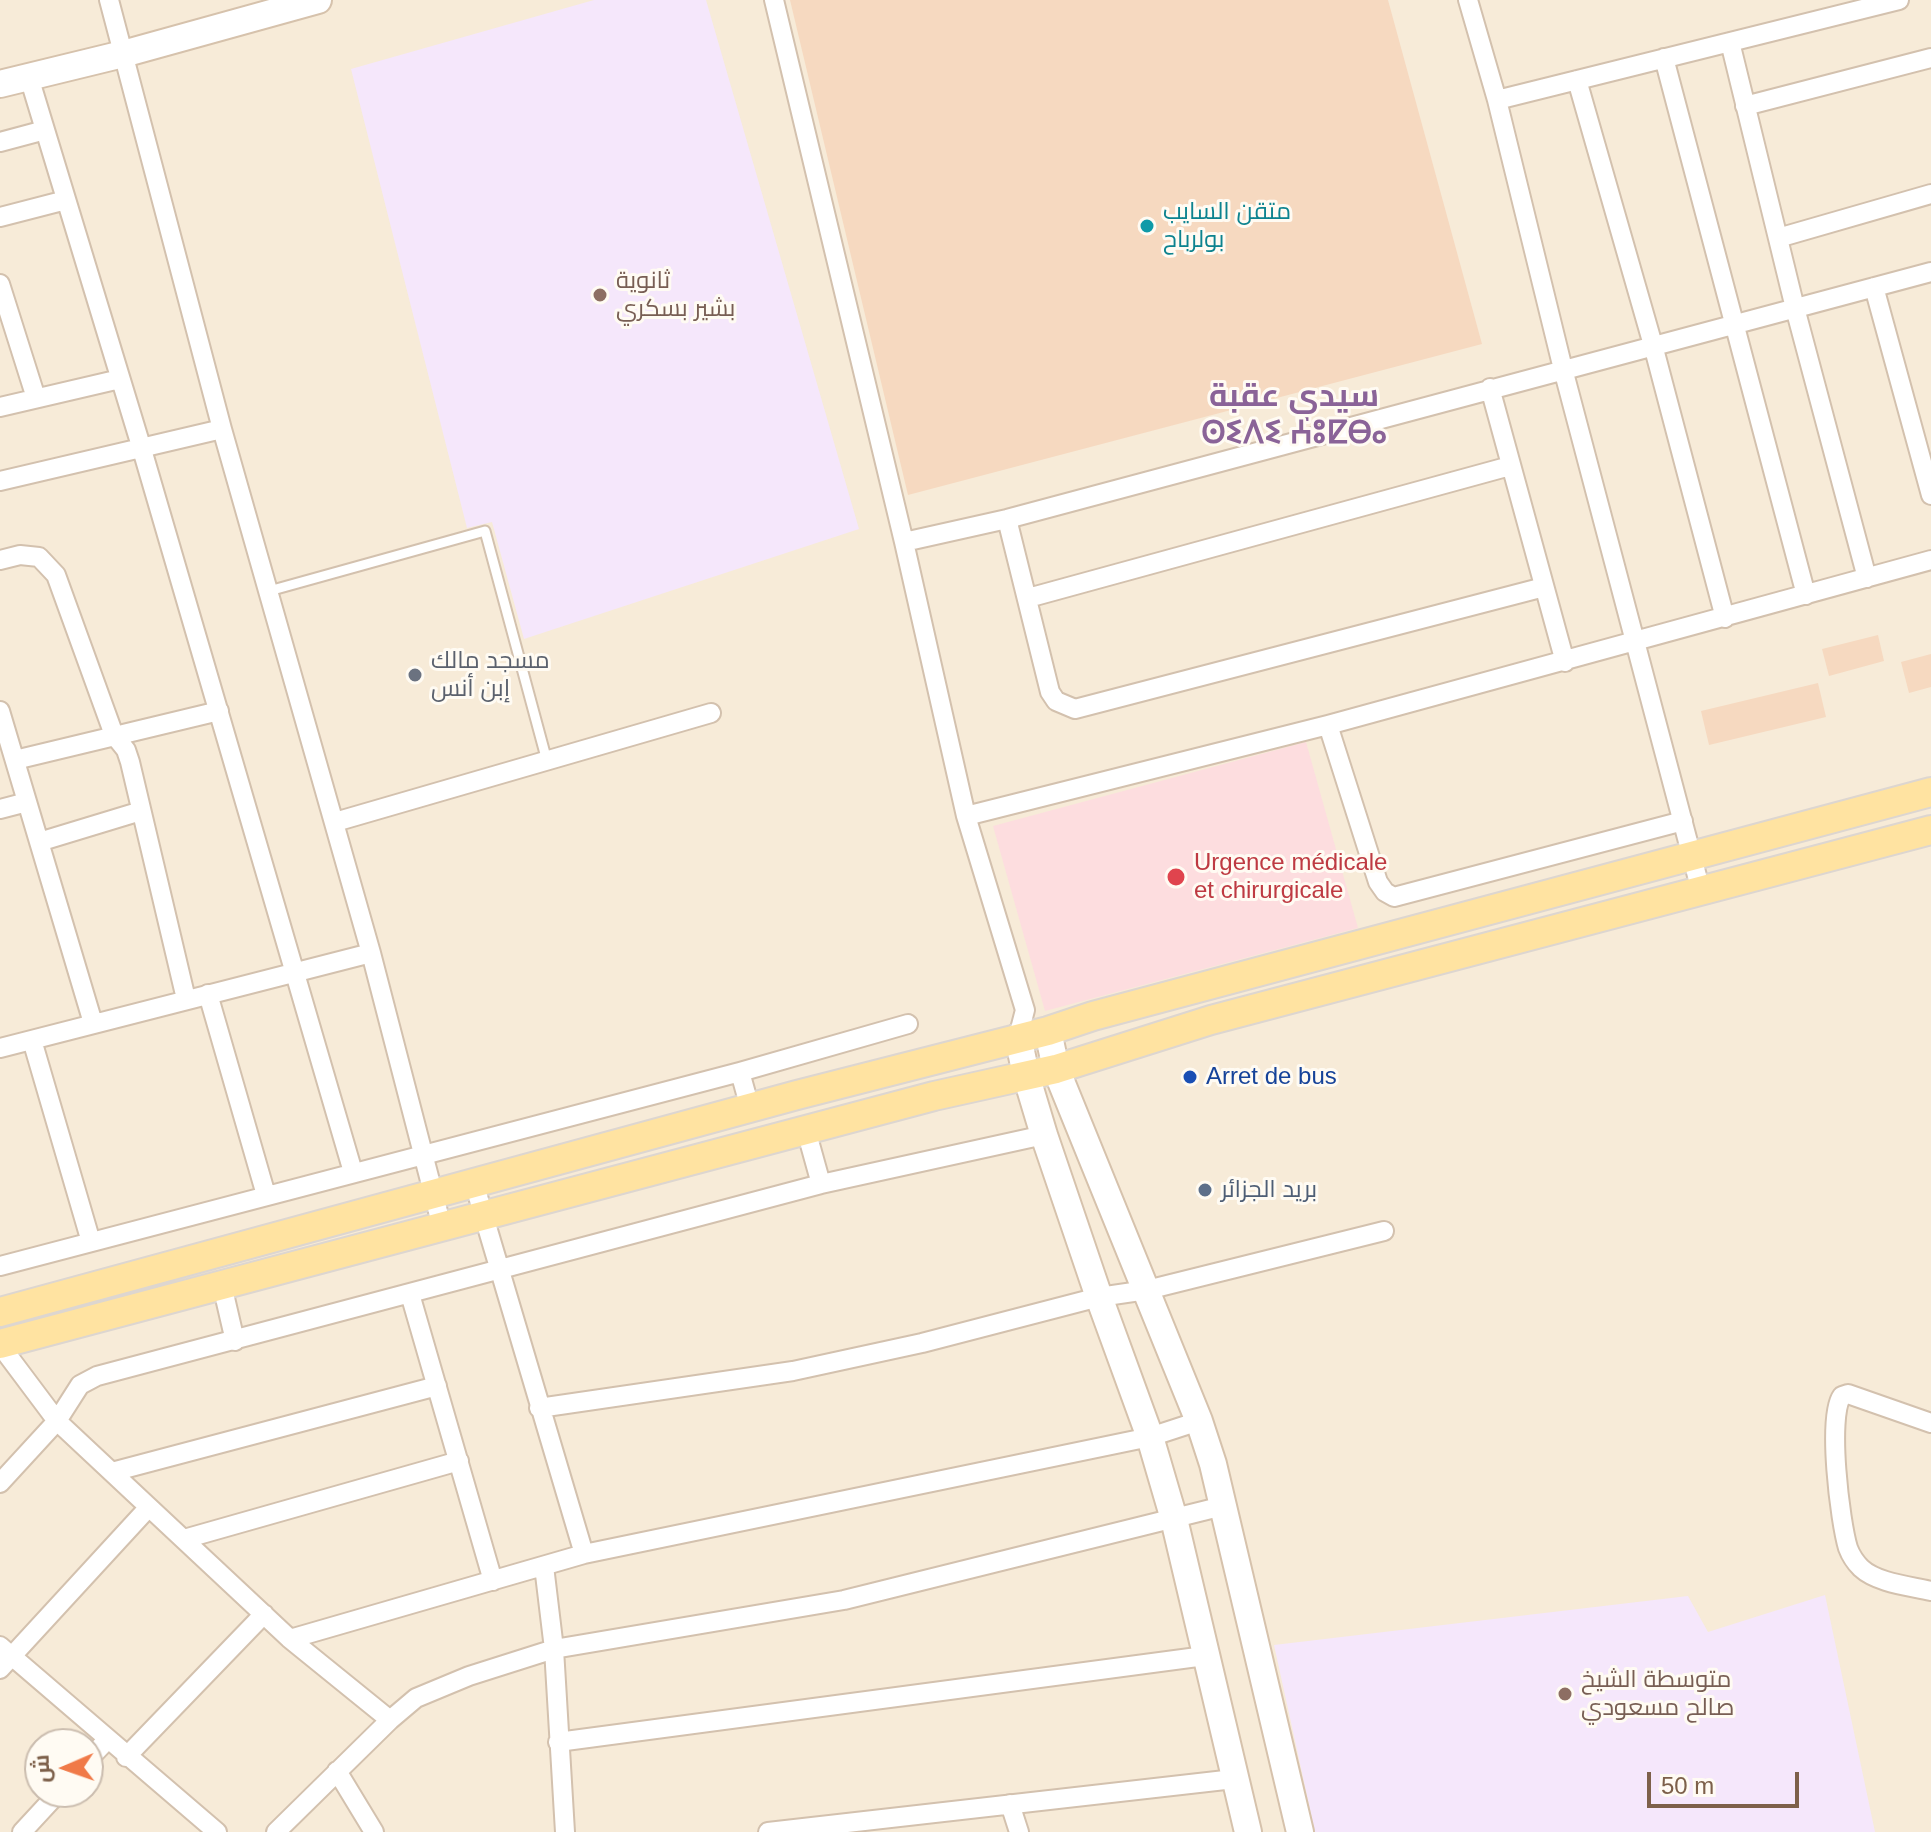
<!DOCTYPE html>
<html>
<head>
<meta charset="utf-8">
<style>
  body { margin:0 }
  #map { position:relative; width:1931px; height:1832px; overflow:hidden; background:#fef8eb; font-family:Helvetica,Cairo,sans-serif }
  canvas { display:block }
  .north { position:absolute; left:24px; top:1728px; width:80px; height:80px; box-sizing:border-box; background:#fffbf3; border:2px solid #cbbdaf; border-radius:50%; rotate:268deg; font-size:22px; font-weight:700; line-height:32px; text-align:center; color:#7d604a }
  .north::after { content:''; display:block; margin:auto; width:28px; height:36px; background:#f07a48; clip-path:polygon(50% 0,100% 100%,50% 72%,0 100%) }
  .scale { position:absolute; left:1647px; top:1772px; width:152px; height:36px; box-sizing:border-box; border:4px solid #7d604a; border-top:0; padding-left:10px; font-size:24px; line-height:28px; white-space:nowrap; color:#7d604a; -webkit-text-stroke:6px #fffbf3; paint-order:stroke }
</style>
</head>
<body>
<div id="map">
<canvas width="1931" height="1832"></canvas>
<div class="north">ش</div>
<div class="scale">50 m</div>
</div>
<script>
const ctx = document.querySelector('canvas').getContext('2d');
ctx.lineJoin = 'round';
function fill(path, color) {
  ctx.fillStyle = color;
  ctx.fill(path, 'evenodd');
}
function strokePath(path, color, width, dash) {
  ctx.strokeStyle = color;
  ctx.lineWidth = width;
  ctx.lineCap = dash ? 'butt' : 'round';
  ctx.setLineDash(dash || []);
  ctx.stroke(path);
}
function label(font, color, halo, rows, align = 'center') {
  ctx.font = font + ' Helvetica,Cairo,"Noto Sans Tifinagh",sans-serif';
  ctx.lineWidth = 6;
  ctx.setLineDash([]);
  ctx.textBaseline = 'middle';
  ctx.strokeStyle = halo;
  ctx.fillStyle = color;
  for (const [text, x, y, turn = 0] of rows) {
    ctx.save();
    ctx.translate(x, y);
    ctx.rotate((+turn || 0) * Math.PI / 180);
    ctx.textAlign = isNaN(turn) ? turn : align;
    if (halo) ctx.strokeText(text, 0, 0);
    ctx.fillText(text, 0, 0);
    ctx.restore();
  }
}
const residential = new Path2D(`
  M0 0H1931V1832H0ZM40 1744H88V1792H40Z`);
const education = new Path2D(`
  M594 0H706L859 529 524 639 492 522 467 528 351 69Z
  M1825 1595 1875 1832H1315L1274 1645 1688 1596 1708 1632Z`);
const medical = new Path2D(`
  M1306 742 1358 928 1045 1011 993 826Z`);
const building = new Path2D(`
  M790 0H1388L1482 344 908 495Z
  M1878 635 1884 661 1829 676 1822 649Z
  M1931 654V687L1909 693 1901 662Z
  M1818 683 1826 717 1709 745 1701 711Z`);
const lane = new Path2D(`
  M269 591 485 531 547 761`);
const street = new Path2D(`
  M109 0 222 429 371 953 442 1227
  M774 0 904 542 966 816 1025 1010 1018 1037
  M1468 0 1497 100 1563 369 1701 891
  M1730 42 1795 308 1867 578
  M1664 58 1806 595
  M29 77 141 446 353 1172
  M1577 80 1653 345 1725 618
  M1497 100 1899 0
  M1745 106 1931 58
  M0 142 45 130
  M0 217 66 200
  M1778 238 1931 194
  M0 284 36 398
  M1874 287 1931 495
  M1490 388 1565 662
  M0 407 120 379
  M0 481 222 429
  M1007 519 1050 692 1056 701 1075 709 1544 587
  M904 542 1007 519 1931 272
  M0 560 20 555 39 557 56 575 114 735 126 750 130 762 186 999
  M1028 598 1510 466
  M0 711 93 1023
  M1328 725 1378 882 1385 892 1394 897 1683 821
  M15 760 219 711
  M0 809 27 802
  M966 816 1328 725 1931 560
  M335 822 711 713
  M39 842 141 811
  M208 994 266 1195
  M32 1040 91 1242
  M0 1048 371 953
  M740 1072 750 1108
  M806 1130 821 1184
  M474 1183 584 1554
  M0 1266 740 1072 908 1024
  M222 1285 235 1341
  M410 1294 493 1581
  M0 1345 57 1421 290 1639 390 1720
  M539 1408 793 1371 922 1343 1099 1297 1147 1290 1384 1231
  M1931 1423 1848 1394 1842 1396C1827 1416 1840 1522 1848 1548 1851 1556 1855 1562 1861 1568 1877 1583 1910 1586 1931 1591
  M112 1472 437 1386
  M0 1483 57 1421 80 1385 97 1376 821 1184 1044 1135
  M184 1539 459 1461
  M544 1566 554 1649 565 1832
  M290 1639 584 1554 1150 1437 1199 1421
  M0 1646 217 1832
  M0 1669 149 1507
  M558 1742 1205 1656
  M126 1757 264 1614
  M88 1760 107 1740
  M337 1771 374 1832
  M1010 1804 1019 1832
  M22 1832 59 1792
  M276 1832 390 1720 416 1698 469 1676 554 1649 844 1600 1223 1506
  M768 1832 1234 1779`);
const secondary = new Path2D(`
  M0 84 123 54 318 0
  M1048 1031 1056 1069 1199 1421 1213 1464 1300 1832
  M1018 1037 1026 1075 1044 1135 1099 1297 1150 1437 1174 1519 1248 1832`);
const primary = new Path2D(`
  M0 1312 797 1095 1048 1031 1093 1016 1931 792
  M0 1344 934 1096 1056 1069 1211 1020 1931 830`);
const markers = [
  [1147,226,8,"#0f9aa8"],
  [600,295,8,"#8d6e63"],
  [415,675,8,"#6b7280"],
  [1176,877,10,"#e0444e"],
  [1190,1077,8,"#1a4fb4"],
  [1205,1190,8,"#5c6f8a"],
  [1565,1694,8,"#8d6e63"]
];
const cultureNames = [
  ["متقن السايب",1163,212],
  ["بولرباح",1163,240]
];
const educationNames = [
  ["ثانوية",616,281],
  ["بشير بسكري",616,309],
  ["متوسطة الشيخ",1581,1680],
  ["صالح مسعودي",1581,1708]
];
const worshipNames = [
  ["مسجد مالك",431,661],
  ["إبن أنس",431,689]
];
const healthNames = [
  ["Urgence médicale",1194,863],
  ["et chirurgicale",1194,891]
];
const transitNames = [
  ["Arret de bus",1206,1077]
];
const serviceNames = [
  ["بريد الجزائر",1221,1190]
];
const districtNames = [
  ["سيدي عقبة",1294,397],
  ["ⵙⵉⴷⵉ ⵄⵓⵇⴱⴰ",1294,434]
];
fill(residential, '#f7ebd8');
fill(education, '#f5e7fb');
fill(medical, '#fddddf');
fill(building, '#f6d9c0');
strokePath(lane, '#d3c1ae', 13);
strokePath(street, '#d3c1ae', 22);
strokePath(secondary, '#d6c2ac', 30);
strokePath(primary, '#ddd6d0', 32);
strokePath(lane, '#fff', 9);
strokePath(street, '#fff', 18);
strokePath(secondary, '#fff', 26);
strokePath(primary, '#ffe3a1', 28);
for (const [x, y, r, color] of markers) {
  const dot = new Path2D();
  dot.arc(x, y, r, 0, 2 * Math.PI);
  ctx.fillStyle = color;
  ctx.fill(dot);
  strokePath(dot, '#fffbf3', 3);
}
label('24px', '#0d838f', '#fffbf3', cultureNames, 'left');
label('24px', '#785e54', '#fffbf3', educationNames, 'left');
label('24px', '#5b616d', '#fffbf3', worshipNames, 'left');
label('24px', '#be3a42', '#fffbf3', healthNames, 'left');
label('24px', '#164399', '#fffbf3', transitNames, 'left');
label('24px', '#4e5e75', '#fffbf3', serviceNames, 'left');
label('bold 32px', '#8a6398', '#fffbf3', districtNames);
</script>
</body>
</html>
